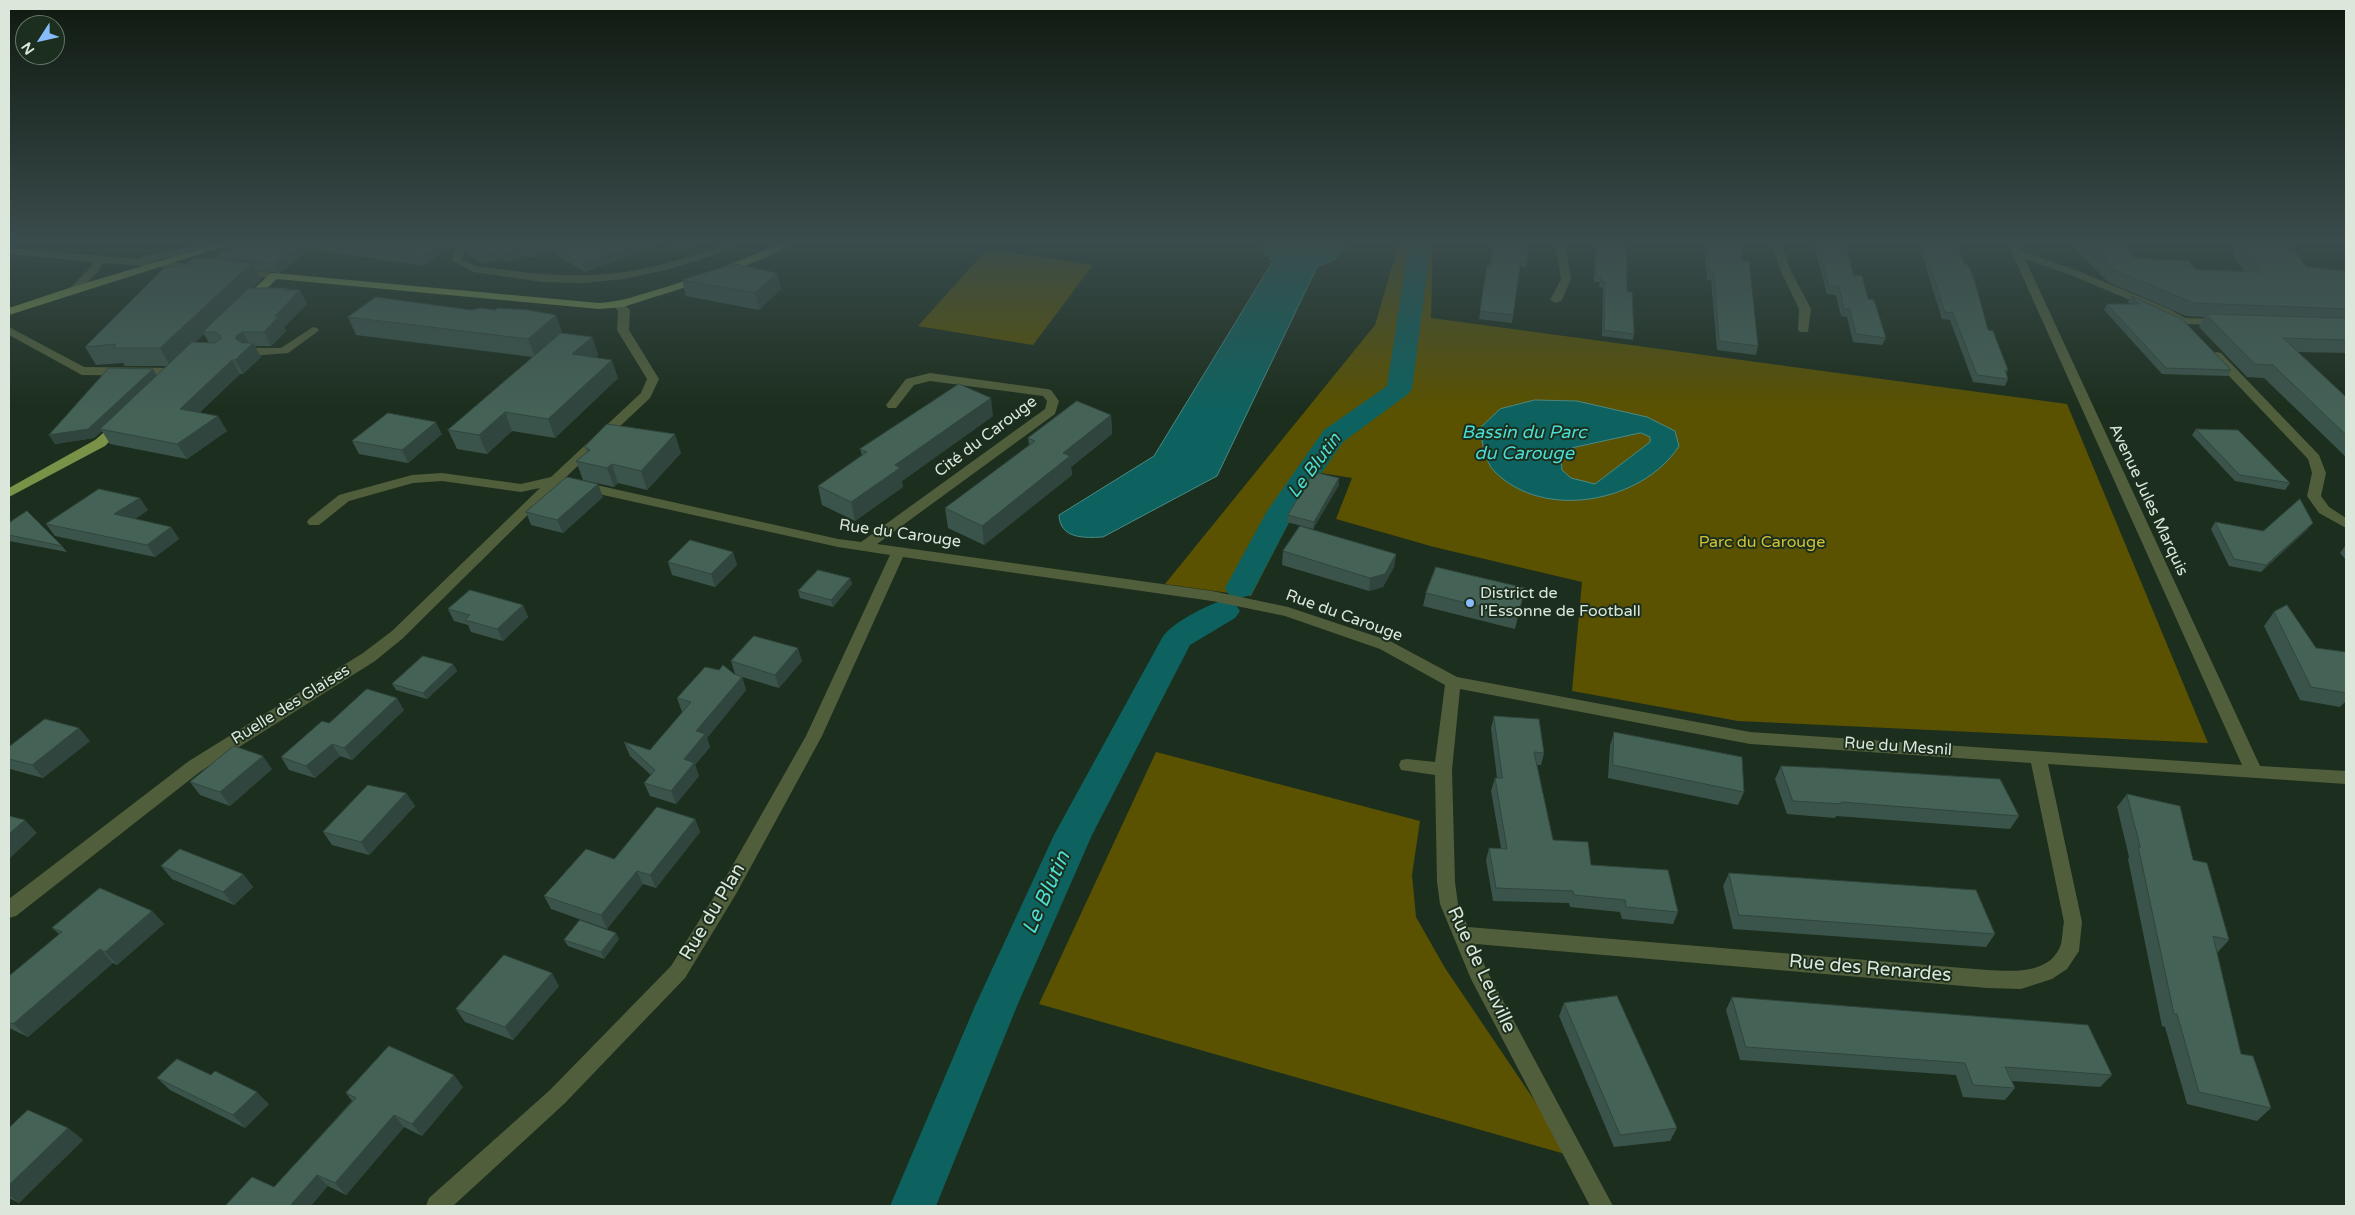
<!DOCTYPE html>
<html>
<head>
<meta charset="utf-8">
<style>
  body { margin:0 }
  #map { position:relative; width:2355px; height:1215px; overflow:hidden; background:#1c2e1d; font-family:"Varela Round",sans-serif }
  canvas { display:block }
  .frame { position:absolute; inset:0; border:10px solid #dbe7db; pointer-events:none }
  .north { position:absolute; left:15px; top:15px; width:50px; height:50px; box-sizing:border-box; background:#1c2e1d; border:1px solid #687869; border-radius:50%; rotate:235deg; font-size:14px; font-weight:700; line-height:20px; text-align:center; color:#dbe7db }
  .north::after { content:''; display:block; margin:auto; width:18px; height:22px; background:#88bbfc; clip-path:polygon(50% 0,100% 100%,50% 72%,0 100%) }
</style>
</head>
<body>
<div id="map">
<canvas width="2355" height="1215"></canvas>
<div class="frame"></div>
<div class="north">N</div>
</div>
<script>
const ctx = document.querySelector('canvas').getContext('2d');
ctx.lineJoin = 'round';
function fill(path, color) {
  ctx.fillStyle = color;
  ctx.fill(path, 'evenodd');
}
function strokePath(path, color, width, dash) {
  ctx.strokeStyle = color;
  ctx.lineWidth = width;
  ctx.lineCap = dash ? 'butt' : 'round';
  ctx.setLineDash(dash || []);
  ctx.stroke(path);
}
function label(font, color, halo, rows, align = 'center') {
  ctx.font = font + ' "Varela Round",sans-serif';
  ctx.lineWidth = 4;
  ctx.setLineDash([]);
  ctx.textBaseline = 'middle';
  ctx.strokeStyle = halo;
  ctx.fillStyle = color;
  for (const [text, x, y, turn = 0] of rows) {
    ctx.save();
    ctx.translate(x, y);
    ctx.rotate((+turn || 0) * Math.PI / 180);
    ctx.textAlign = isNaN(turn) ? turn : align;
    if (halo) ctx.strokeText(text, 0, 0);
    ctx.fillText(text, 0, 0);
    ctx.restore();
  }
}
const green = new Path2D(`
  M1399 242H1433L1431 318 2067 404 2208 743 1738 721 1572 691 1582 582 1434 547 1336 519 1352 478 1315 472 1251 596 1165 584 1375 325Z
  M987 249 1093 265 1033 345 918 326Z
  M1156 752 1420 821 1412 875 1416 917 1445 968 1572 1156 1039 1004Z`);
const water = new Path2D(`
  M1263 242H1344L1345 249 1335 259 1317 267 1217 476 1103 537C1084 538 1060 539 1059 515L1154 456 1273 261 1264 253Z
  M1535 400 1577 401 1647 417 1675 431 1679 446C1643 502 1544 522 1494 471 1485 462 1482 441 1480 428L1500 409ZM1641 433 1650 437V442L1595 484 1571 478 1562 470 1561 457 1572 448Z`);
const canal = new Path2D(`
  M1409 242H1431L1412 389 1408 394 1343 442 1295 511 1251 595 1240 598 1229 595 1225 588 1267 511 1324 430 1387 386Z
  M1224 600 1235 604 1240 611 1235 618 1190 645 1092 835 1017 1006 936 1206H890L975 1006 1054 835 1162 638C1171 623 1207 605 1224 600Z`);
const minor = new Path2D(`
  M216 242H236L231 245 152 261 199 265 204 268 203 270 103 263 97 273 77 292 73 293 68 290 89 269 93 262 9 254V248L139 259 144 256Z
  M464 242H476L465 251 462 260 476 266C535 274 582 281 642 269 661 265 679 260 697 254 713 249 727 241 744 242L705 258 666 270 623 279 583 283 542 282 473 272 452 261 454 252Z
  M1555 242H1565L1571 279 1562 300 1556 303 1550 300 1561 279Z
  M1772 242H1782L1789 267 1811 309 1808 332H1800L1798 330 1799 309 1779 267Z
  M2007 242H2017L2021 251 2076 270 2169 309 2185 318 2222 319 2228 322 2222 325 2180 324 2161 313 2068 274 2025 259 2260 766 2346 771V784L2048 764 2082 922 2079 951 2067 969 2052 979 2021 989 1987 988 1476 944 1486 969 1613 1206H1590L1471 979 1440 904 1437 882 1435 775 1401 770 1399 765 1401 760 1407 759 1435 762 1445 685 1380 649 1285 616 1212 601 903 557 822 736 736 894 685 978 564 1104 453 1206H426L429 1198 550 1090 671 966 722 884 806 736 890 555 838 547 558 485 402 639 375 661 201 771 16 916 9 918V899L189 761 363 653 392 631 540 488 521 492 442 481 413 483 349 501 319 525H309L307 522 309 519 339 495 412 475 442 473 521 484 551 477 641 393 647 379 617 330 618 311 613 305 619 302 623 303 630 310 629 330 659 379 650 398 565 478 838 539 861 542 1045 409 1047 401 1043 396 930 381 914 385 896 408H888L886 405 906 379 930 373 1047 389 1051 390 1059 401 1055 414 877 544 1212 591 1288 607 1390 641 1457 677 1750 732 2242 765ZM1460 689 1750 744 2031 763 2064 922C2062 930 2063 942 2059 949 2046 975 2010 971 1987 970L1468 927 1458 904 1455 882 1452 770Z
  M239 269 274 273 279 276 274 279 235 274V270Z
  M9 327 84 367 175 368 181 372 175 376 82 375 9 335Z
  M313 327 317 328 319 330 317 332 288 353 251 356 245 352 251 348H281Z
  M2217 352 2221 353 2319 455 2326 473 2321 496 2329 507 2346 518V528L2319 513 2307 496 2312 473 2308 459 2213 359 2211 356 2213 353Z`);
const major = new Path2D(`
  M223 242H238L9 315V308L69 288Z
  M782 242H795L765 258 702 282 623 307 599 309 277 279 251 303 247 304 241 301 270 274 274 273 599 303C622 302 641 294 663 288 704 275 744 260 782 242Z
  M120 421 126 425 105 446 9 497V488L95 440 116 422Z`);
const wall = new Path2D(`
  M240 242H462L456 247 453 245 424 266 311 249 279 273 256 270 261 280 252 288 289 290 307 304 284 327 286 331 271 346H255L261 357 243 374H240L200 412 227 431 187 459 110 444 102 431 94 438 55 444 49 435 153 369 157 375 166 366H125L123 363 96 365 85 347 183 266 215 259V257ZM204 334 209 343 195 342Z
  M466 242H707L680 252 665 243 585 272 550 251 531 258 525 255 507 262 501 258 484 264 466 253 463 245Z
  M1494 242 1527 260 1526 267 1520 266 1512 323 1479 319 1487 265H1490Z
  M1599 242H1626L1627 292 1634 334 1633 340 1602 336 1603 288 1599 287 1600 282H1594L1595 251 1596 245 1599 246Z
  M1704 242H1741L1742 261 1758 346 1756 355 1717 350 1711 280H1707Z
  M1813 242H1845L1853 275 1868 299 1886 338 1882 345 1853 342 1847 317 1841 316 1836 295 1827 294Z
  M1918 242H1956L1988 330 2008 370 2006 373 2008 379 2005 386 1973 382 1950 320 1942 319Z
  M2066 242H2124L2134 258 2197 270 2244 271 2232 254 2234 249 2229 242H2289L2306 267 2346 271V353L2298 352 2346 397V457L2264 378 2247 377 2199 327 2205 317 2186 316 2108 282 2071 244H2068Z
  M777 273 781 289 759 310 686 296 682 280Z
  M2131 296 2231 370 2228 376 2162 374 2104 310 2107 304H2130L2128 302Z
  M471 310H495L556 315 562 333 592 337 598 355 595 358 618 378 555 438 512 431 487 454 457 449 448 430 533 357 356 335 348 317Z
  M1111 415 1112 434 1071 467 1072 475 984 545 948 528 945 508 1029 445 1028 438Z
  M993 416 902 481 903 487 855 521 822 505 818 486 862 455 860 449Z
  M2196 429 2290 483 2285 490 2235 481 2192 435Z
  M442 434 408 463 359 454 352 441Z
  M585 447 681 453 647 490 618 483 614 487 583 480 576 461 587 452Z
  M1339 485 1313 529 1287 522 1288 515Z
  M603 497 563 533 531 525 526 512Z
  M148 510 135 519 171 527 179 539 155 557 55 536 46 524Z
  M2215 522 2263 531 2308 529 2261 572 2229 566 2211 529Z
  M9 523 62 546 67 552 9 541Z
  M2346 545V560L2340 553Z
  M1283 551 1396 554 1394 567 1383 587 1369 591 1282 565Z
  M733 552 737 565 715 587 672 575 668 562Z
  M850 578 852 584 833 607 800 598 798 591Z
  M1525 588 1515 629 1423 606 1426 593Z
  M523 605 528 617 503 641 471 632 468 625 454 621 448 609Z
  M2274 612 2316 648 2346 652V702H2345L2340 707 2300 700 2264 626Z
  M731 661H802L779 688 742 677 746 690 707 738 710 747 695 765 699 776 676 804 650 796 644 783 651 775 630 756 624 742 650 750 683 712H682L677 698 735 674Z
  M453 664 457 671 427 699 396 690 392 684Z
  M404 710 352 760 340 756 315 778 289 770 281 757Z
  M1494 716 1544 753 1541 765H1537L1553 840 1591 865 1678 912 1673 924 1622 919 1620 912 1570 907 1569 903 1493 901 1486 860 1489 848H1501L1491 791 1495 778H1497L1491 728Z
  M1614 732 1744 792 1738 805 1608 778 1610 746Z
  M90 741 43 778 10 769 9 767V747Z
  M1781 766 2019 816 2010 829 1836 816 1835 818 1787 814 1775 779Z
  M272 769 230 806 200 795 190 782Z
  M406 793 415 806 369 855 332 845 323 832Z
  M2127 794 2193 860 2229 940 2217 953 2241 1054 2271 1108 2257 1121 2187 1104 2165 1027 2162 1026 2128 859 2129 857 2117 807Z
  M695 819 700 832 656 888 643 884 607 929 551 909 544 896 614 859Z
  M161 866 243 874 253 887 234 905 172 879Z
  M1729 873 1995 934 1986 947 1733 929 1723 886Z
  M152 911 164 924 117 965 113 963 28 1037 9 1028V976L59 934 52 928Z
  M619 939 604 959 568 946 564 940Z
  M559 986 513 1040 465 1022 456 1009Z
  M1732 997 2112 1075 2100 1087 2011 1081 2015 1088 2005 1100 1963 1097 1956 1075 1740 1060 1726 1010Z
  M1564 1003 1677 1128 1670 1141 1614 1147 1559 1016Z
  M157 1078 269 1104 245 1128 170 1090Z
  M463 1087 422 1136 404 1127 346 1195 328 1186 274 1187 352 1101 346 1093Z
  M9 1128H68L83 1140 19 1203 9 1198Z`);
const shadedWall = new Path2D(`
  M306 242H307L311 249 279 273 274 264Z
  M442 242H452L453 245 424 266 421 257Z
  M454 242H462L456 247Z
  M643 242H664L665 243 585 272 582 264Z
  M683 242H707L680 252 678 244Z
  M547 243 550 251 531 258 528 250Z
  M522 246 525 255 507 262 503 253Z
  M498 250 501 258 484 264 481 256Z
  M252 263 261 280 206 332H203L204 334 170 366 160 348Z
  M777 273 781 289 759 310 755 293Z
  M288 288 293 298 300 290 307 304 284 327 286 331 271 346 264 332 274 317 285 290Z
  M556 315 562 333 535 357 528 339Z
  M243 332 250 345 253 343 261 357 243 374 235 360 236 336Z
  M592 337 598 355 579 372 572 354Z
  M232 360 240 374 189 423 180 409Z
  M612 360 618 378 555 438 548 419Z
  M153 369 158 378 100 429 102 431 94 438 55 444 49 435Z
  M991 398 993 416 902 481 903 487 855 521 851 502 895 465Z
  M505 412 512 431 487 454 479 435Z
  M1111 415 1112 434 1071 467 1072 475 984 545 982 526 1063 453Z
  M218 416 227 431 187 459 177 444Z
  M436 422 442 434 408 463 402 450Z
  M675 434 681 453 647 490 641 471Z
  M612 464 618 483 614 487 607 468Z
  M1339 478V485L1313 529 1314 522Z
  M598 484 603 497 563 533 557 520Z
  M140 498 148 510 123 527 114 514Z
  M2313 523 2308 529 2261 572 2266 565Z
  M171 527 179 539 155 557 147 545Z
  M733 552 737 565 715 587 711 574Z
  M1396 554 1394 567 1383 587 1369 591 1370 578Z
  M850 578 852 584 833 607 831 600Z
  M523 605 528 617 503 641 497 629Z
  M798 648 802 661 779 688 775 675Z
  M453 664 457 671 427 699 423 693Z
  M742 677 746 690 707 738 710 747 695 765 699 776 676 804 671 791 684 759 696 731Z
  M397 698 404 710 352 760 344 748Z
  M79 728 90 741 43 778 32 765Z
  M332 744 340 756 315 778 306 766Z
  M263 756 272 769 230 806 220 792Z
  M406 793 415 806 369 855 361 842Z
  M695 819 700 832 656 888 650 875Z
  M25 820 37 833 9 859V834Z
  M637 871 643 884 607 929 601 915Z
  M243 874 253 887 234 905 223 892Z
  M152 911 164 924 117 965 105 952Z
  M616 933 619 939 604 959 601 952Z
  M100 949 113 963 28 1037 13 1024Z
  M552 973 559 986 513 1040 505 1027Z
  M454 1075 463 1087 422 1136 412 1124Z
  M257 1092 269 1104 245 1128 233 1115Z
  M394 1115 404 1127 346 1195 335 1183Z
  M68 1128 83 1140 19 1203 9 1195V1185Z
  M317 1175 328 1186 311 1206H290Z`);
const building = new Path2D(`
  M240 242H306L274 264 215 257 236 243Z
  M312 242H442L421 257Z
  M466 242H643L582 264 547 243 528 250 522 246 503 253 498 250 481 256 463 245Z
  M674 242H683L678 244Z
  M1494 242H1529L1527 260 1521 259 1513 315 1480 311 1487 265H1490Z
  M1600 242H1626L1627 292H1632L1634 334 1604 330 1605 282 1601 281V277L1596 276V245L1599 246Z
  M1707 242H1741L1742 261H1749L1758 346 1719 341 1714 272 1710 271Z
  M1818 242H1845L1853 275 1862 276 1868 299 1874 300 1886 338 1856 334 1850 309H1844L1839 287 1829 286Z
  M1923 242H1956L1965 265H1968L1975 282 1988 330 1993 331 2008 370H2005L2008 379 1977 375 1953 313 1945 312Z
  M2087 242H2124L2134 258 2188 261 2197 270 2261 272 2239 242H2289L2306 267 2346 271V309L2194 303 2114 270Z
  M196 257 252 263 160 348H113L116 344 85 347 165 267 183 266Z
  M734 264 777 273 755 293 682 280Z
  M249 288H288L285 290H300L274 317 279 316 264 332H243L236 336V339L242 343H253L235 360H232L180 409 218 416 177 444 100 429 192 342 214 343 221 339V336L215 332H203Z
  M2131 296 2182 319 2231 370 2166 368 2107 304H2139Z
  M376 297 471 310 481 308 495 310 498 308 528 310 556 315 528 339 348 317Z
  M2206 314 2346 318V340L2283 338 2346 397V435L2273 365 2255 364Z
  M561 333 592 337 572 354 612 360 548 419 505 412 479 435 448 430Z
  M109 368 153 369 88 429 49 435Z
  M959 384 991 398 895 465 900 468 851 502 818 486 867 452 860 449Z
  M1077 401 1111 415 1063 453 1070 456 982 526 945 508 1035 441 1028 438Z
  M388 413 436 422 402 450 352 441Z
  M607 424 675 434 641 471 612 464 607 468 576 461 590 450 585 447Z
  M2196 429 2238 430 2290 483 2240 475Z
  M1314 472 1339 478 1314 522 1288 515Z
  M567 477 598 484 557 520 526 512Z
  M99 489 140 498 114 514 171 527 147 545 46 524Z
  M2300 499 2313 523 2266 565 2234 559 2215 522 2263 531Z
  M27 511 62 546 9 535V523Z
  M1300 526 1396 554 1385 574 1370 578 1283 551Z
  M690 540 733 552 711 574 668 562Z
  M1436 567 1525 588 1518 616 1426 593Z
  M818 570 850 578 831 600 798 591Z
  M470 590 523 605 497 629 465 620 470 615 448 609Z
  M2287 605 2316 648 2346 652V693L2311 687 2274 612Z
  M754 636 798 648 775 675 731 661Z
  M423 656 453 664 423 693 392 684Z
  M723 665 734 674 742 677 696 731 705 734 684 759 694 763 671 791 644 783 655 770 624 742 650 750 691 702 677 698 705 667 719 670Z
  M367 689 397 698 344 748 332 744 306 766 281 757 322 721 329 723Z
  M1494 716 1539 719 1544 753 1534 752 1553 840 1588 842 1591 865 1668 870 1678 912 1626 907 1625 900 1574 895 1573 891 1496 888 1489 848 1507 849 1495 778H1502Z
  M45 719 79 728 32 765 9 759V747Z
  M1614 732 1742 757 1744 792 1613 765Z
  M234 746 263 756 220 792 190 782Z
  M1781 766 1828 768 2000 779 2019 816 1841 802 1842 804 1793 801Z
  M368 785 406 793 361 842 323 832Z
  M2127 794 2180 806 2193 860 2207 863 2229 940 2213 936 2241 1054 2253 1056 2271 1108 2199 1092 2177 1014H2174L2138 846 2140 847Z
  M657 807 695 819 650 875 637 871 601 915 544 896 586 849 614 859Z
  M9 816 25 820 9 834Z
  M180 849 243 874 223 892 161 866Z
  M1729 873 1976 890 1995 934 1739 915Z
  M100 888 152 911 105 952 100 949 13 1024 9 1022V976L62 932 52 928Z
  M580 920 616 933 601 952 564 940Z
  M504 955 552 973 505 1027 456 1009Z
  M1617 996 1677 1128 1620 1135 1564 1003Z
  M1732 997 2088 1025 2112 1075 2005 1067 2015 1088 1973 1085 1965 1063 1746 1047Z
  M389 1046 454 1075 412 1124 394 1115 335 1183 317 1175 290 1206H225L252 1177 274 1187 356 1098 346 1093Z
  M177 1059 211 1075 215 1071 257 1092 233 1115 157 1078Z
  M28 1110 68 1128 9 1185V1128Z`);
const markers = [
  [1470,603,5,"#88bbfc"]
];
const streetNames = [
  ["Cité du Carouge",986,437,-37],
  ["Avenue Jules Marquis",2148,500,65],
  ["Rue du Carouge",900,534,8],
  ["Rue du Carouge",1344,616,20],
  ["Ruelle des Glaises",291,705,-32],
  ["Rue du Mesnil",1898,747,4]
];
const parkNames = [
  ["Parc du Carouge",1762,543]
];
const poiNames = [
  ["District de",1480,594],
  ["l’Essonne de Football",1480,612]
];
const waterNames = [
  ["Bassin du Parc",1524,433],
  ["du Carouge",1524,454],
  ["Le Blutin",1315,466,-53]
];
const nearStreetnames = [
  ["Rue du Plan",713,912,-59],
  ["Rue des Renardes",1870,969,5],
  ["Rue de Leuville",1481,970,65]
];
const nearWaternames = [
  ["Le Blutin",1047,893,-66]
];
fill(green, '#5a5200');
fill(water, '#0d625f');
strokePath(water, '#4b8a84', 1);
fill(canal, '#0d625f');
fill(minor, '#515e3b');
fill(major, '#799248');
fill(wall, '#3b544b');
fill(shadedWall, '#30453d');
fill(building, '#456257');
strokePath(building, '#30453d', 1);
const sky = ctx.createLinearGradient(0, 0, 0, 412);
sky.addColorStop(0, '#0f1910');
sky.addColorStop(0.59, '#3a4c4c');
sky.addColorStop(1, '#3a4c4c00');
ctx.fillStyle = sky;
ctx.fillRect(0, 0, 2355, 412);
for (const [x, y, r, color] of markers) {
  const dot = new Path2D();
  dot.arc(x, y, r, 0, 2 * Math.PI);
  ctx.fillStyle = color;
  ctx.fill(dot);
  strokePath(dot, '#1c2e1d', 2);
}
label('16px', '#dbe7db', '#1c2e1d', streetNames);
label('16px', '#d2c336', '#1c2e1d', parkNames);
label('16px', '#dbe7db', '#1c2e1d', poiNames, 'left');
label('italic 18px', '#4addd5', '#1c2e1d', waterNames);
label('19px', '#dbe7db', '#1c2e1d', nearStreetnames);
label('italic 21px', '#4addd5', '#1c2e1d', nearWaternames);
</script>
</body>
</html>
